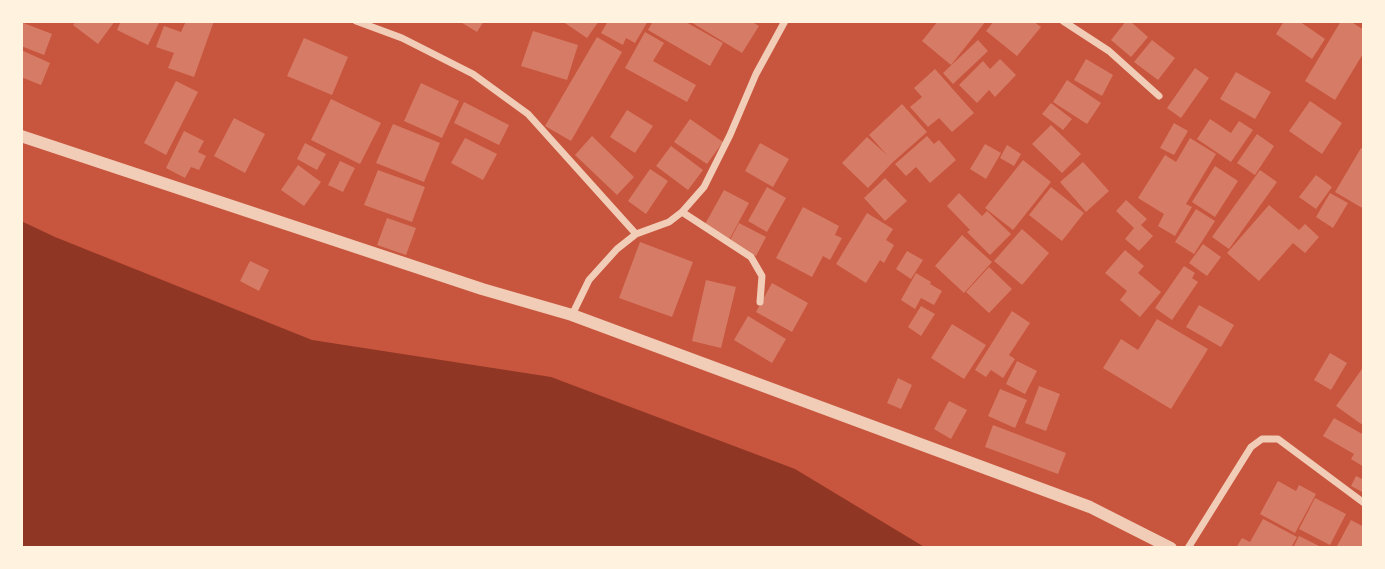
<!DOCTYPE html>
<html>
<head>
<meta charset="utf-8">
<style>
  body { margin:0 }
  #map { position:relative; width:1385px; height:569px; overflow:hidden; background:#c8553d; font-family:Inter,sans-serif }
  canvas { display:block }
  .frame { position:absolute; inset:0; border:23px solid #fff3e0; pointer-events:none }
</style>
</head>
<body>
<div id="map">
<canvas width="1385" height="569"></canvas>
<div class="frame"></div>
</div>
<script>
const ctx = document.querySelector('canvas').getContext('2d');
ctx.lineJoin = 'round';
function fill(path, color) {
  ctx.fillStyle = color;
  ctx.fill(path, 'evenodd');
}
function strokePath(path, color, width, dash) {
  ctx.strokeStyle = color;
  ctx.lineWidth = width;
  ctx.lineCap = dash ? 'butt' : 'round';
  ctx.setLineDash(dash || []);
  ctx.stroke(path);
}
const water = new Path2D(`
  M21 221 55 237 312 340 551 377 795 469 926 548H21Z`);
const building = new Path2D(`
  M76 21H115L98 44 73 25Z
  M121 21H160L148 45 117 30Z
  M186 21H214L194 77 168 68 174 53 156 47 164 26 181 32Z
  M459 21H484L477 32Z
  M562 21H599L587 38Z
  M608 21H648L635 43 626 38 623 45 601 33Z
  M653 21H684L723 43 710 66 648 30Z
  M689 21H751L759 26 742 53Z
  M938 21H986L951 65 922 41Z
  M994 21H1033L1041 27 1017 56 986 31Z
  M1126 21H1130L1148 37 1131 57 1111 40Z
  M1284 21H1299L1325 39 1312 59 1276 34Z
  M1341 21H1350L1364 30V52L1335 100 1305 81Z
  M21 22 52 34 44 55 21 46Z
  M533 31 578 45 567 80 521 66Z
  M645 32 664 43 653 61 696 85 687 102 625 68Z
  M597 37 622 52 571 141 545 126Z
  M304 38 348 57 332 95 287 76Z
  M978 40 988 51 953 84 943 73Z
  M1152 40 1175 58 1158 80 1134 62Z
  M21 50 50 63 41 85 21 77Z
  M1000 59 1016 75 995 97 989 90 977 103 959 85 983 61 990 69Z
  M1086 59 1113 75 1102 96 1074 80Z
  M1195 68 1209 78 1181 118 1167 108Z
  M935 69 974 113 952 132 939 118 928 127 910 107 922 97 914 88Z
  M1236 72 1271 92 1255 119 1220 99Z
  M1067 80 1101 103 1087 124 1053 102Z
  M176 81 198 92 166 155 144 143Z
  M421 83 459 101 442 138 404 121Z
  M331 99 381 123 360 164 311 140Z
  M1310 101 1342 123 1322 154 1289 131Z
  M464 102 509 125 499 145 454 123Z
  M1051 103 1072 119 1063 130 1042 114Z
  M902 104 927 132 893 162 868 188 842 163 867 137 887 155 869 135Z
  M627 110 653 126 635 153 610 137Z
  M234 118 265 134 245 173 214 156Z
  M690 119 723 142 707 164 674 142Z
  M1210 119 1231 133 1239 121 1253 130 1231 162 1197 139Z
  M1174 123 1188 131 1174 155 1160 148Z
  M393 124 440 143 424 182 376 163Z
  M1051 125 1081 154 1062 173 1032 144Z
  M184 131 204 141 198 152 206 156 199 170 191 167 185 178 166 168Z
  M1257 134 1274 146 1255 175 1237 163Z
  M592 136 634 177 617 195 575 155Z
  M927 136 934 144 939 140 956 160 930 183 916 167 906 176 895 164Z
  M465 138 497 154 483 180 451 163Z
  M1190 138 1216 154 1186 204 1192 207 1175 236 1158 226 1164 214 1138 198 1165 155 1176 162Z
  M305 143 326 154 317 170 297 159Z
  M760 143 789 159 773 187 745 171Z
  M985 144 1001 153 986 179 970 169Z
  M1007 145 1021 154 1014 166 1000 158Z
  M671 146 703 170 688 190 656 166Z
  M1361 148 1364 149V209L1335 192Z
  M1023 160 1051 182 1013 230 985 208Z
  M340 161 355 168 343 192 328 185Z
  M1083 162 1109 191 1086 212 1060 182Z
  M298 165 321 182 304 206 281 190Z
  M1215 166 1238 181 1215 217 1192 202Z
  M650 169 668 181 646 214 628 201Z
  M378 170 425 187 412 222 364 205Z
  M1260 170 1277 182 1229 249 1212 237Z
  M1316 175 1332 187 1316 209 1299 197Z
  M885 178 907 201 885 221 864 198Z
  M767 187 786 198 767 232 748 221Z
  M1051 187 1084 213 1062 241 1029 215Z
  M724 190 749 203 729 240 704 226Z
  M959 193 982 216 987 211 1011 234 990 255 967 232 970 230 947 206Z
  M1330 193 1348 203 1333 228 1316 217Z
  M1126 200 1147 219 1141 225 1153 236 1139 251 1125 239 1134 228 1116 211Z
  M1269 205 1299 230 1305 224 1319 237 1305 253 1293 243 1259 281 1227 253Z
  M803 207 839 226 835 235 842 238 830 260 823 256 812 277 776 258Z
  M1196 209 1215 221 1194 254 1175 242Z
  M867 213 893 229 886 240 894 245 884 263 880 260 866 283 836 264Z
  M387 218 416 228 406 255 377 245Z
  M739 223 766 237 756 256 729 242Z
  M1022 229 1049 253 1022 285 994 261Z
  M962 235 992 262 964 293 935 266Z
  M640 242 693 262 672 317 619 298Z
  M1203 244 1221 257 1207 276 1189 263Z
  M1125 250 1144 266 1138 273 1161 292 1140 317 1120 300 1127 291 1105 273Z
  M907 251 923 260 911 279 896 269Z
  M250 261 269 270 259 291 240 281Z
  M1184 266 1195 273 1192 278 1198 282 1172 320 1155 308Z
  M989 267 1012 289 989 313 966 292Z
  M916 273 931 282 930 284 942 291 934 305 921 298 915 309 901 300Z
  M706 280 736 287 721 348 692 341Z
  M772 283 808 303 792 332 756 312Z
  M1199 305 1234 325 1221 347 1186 327Z
  M921 306 935 314 921 336 908 327Z
  M1012 311 1030 323 1009 355 1015 359 1003 378 991 370 986 377 975 370Z
  M748 316 786 339 772 363 734 340Z
  M1157 319 1208 349 1171 409 1103 368 1121 339 1138 350Z
  M952 324 986 345 964 379 931 358Z
  M1330 353 1347 363 1331 390 1314 380Z
  M1017 361 1037 371 1025 394 1006 384Z
  M1364 366V426L1336 406Z
  M898 378 912 385 901 409 887 403Z
  M1039 386 1060 394 1046 431 1025 423Z
  M1000 389 1027 400 1015 428 988 416Z
  M949 401 967 410 951 439 934 429Z
  M1334 418 1364 435V467L1351 459 1354 454 1323 436Z
  M993 425 1066 453 1058 474 985 447Z
  M1356 476 1364 480V493L1351 486Z
  M1278 481 1296 491 1299 485 1316 494 1295 533 1260 514Z
  M1315 498 1346 514 1330 545 1299 529Z
  M1263 519 1297 537 1291 548H1236L1242 538 1250 542Z
  M1351 520 1364 527V548H1336Z
  M1299 536 1319 546 1318 548H1293Z`);
const minor = new Path2D(`
  M356 21 402 38 473 74 528 114 636 234
  M1063 21 1109 51 1159 96
  M682 212 751 257 762 276 760 302
  M572 315 589 280 617 249 636 234 669 222 682 212 704 187 730 135 756 74 785 21
  M1188 548 1251 447 1262 439H1278L1364 503`);
const tertiary = new Path2D(`
  M21 136 482 289 572 315 1090 507 1171 548`);
fill(water, '#8f3625');
fill(building, '#d67c66');
strokePath(minor, '#f1ccb7', 7);
strokePath(tertiary, '#f1ccb7', 12);
</script>
</body>
</html>
